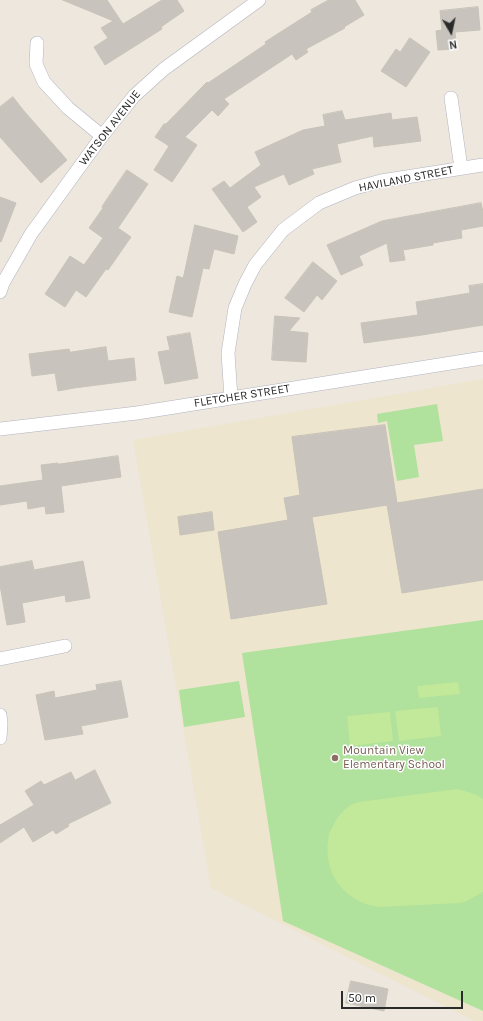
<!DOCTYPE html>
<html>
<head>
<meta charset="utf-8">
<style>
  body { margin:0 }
  #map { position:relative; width:483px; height:1021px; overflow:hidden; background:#ede7de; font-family:Karla,sans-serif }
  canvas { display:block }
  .north { position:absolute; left:431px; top:12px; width:40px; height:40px; -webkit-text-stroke:3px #fff; paint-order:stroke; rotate:171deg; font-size:11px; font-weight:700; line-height:16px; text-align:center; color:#2b2b2b }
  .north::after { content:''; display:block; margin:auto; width:14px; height:18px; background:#2b2b2b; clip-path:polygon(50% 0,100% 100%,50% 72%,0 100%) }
  .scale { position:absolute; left:341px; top:991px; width:122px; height:18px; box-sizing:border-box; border:2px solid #2b2b2b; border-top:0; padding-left:5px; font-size:12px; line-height:14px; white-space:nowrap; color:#2b2b2b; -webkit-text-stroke:3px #fff; paint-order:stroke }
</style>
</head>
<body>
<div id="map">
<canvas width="483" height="1021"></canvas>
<div class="north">N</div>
<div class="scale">50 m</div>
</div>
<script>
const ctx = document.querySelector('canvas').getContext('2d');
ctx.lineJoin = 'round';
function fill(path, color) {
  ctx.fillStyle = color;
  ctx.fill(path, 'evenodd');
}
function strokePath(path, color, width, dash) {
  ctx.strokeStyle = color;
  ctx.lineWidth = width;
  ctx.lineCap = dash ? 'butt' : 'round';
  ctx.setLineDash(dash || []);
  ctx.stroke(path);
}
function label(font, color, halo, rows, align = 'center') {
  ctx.font = font + ' Karla,sans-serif';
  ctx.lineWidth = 3;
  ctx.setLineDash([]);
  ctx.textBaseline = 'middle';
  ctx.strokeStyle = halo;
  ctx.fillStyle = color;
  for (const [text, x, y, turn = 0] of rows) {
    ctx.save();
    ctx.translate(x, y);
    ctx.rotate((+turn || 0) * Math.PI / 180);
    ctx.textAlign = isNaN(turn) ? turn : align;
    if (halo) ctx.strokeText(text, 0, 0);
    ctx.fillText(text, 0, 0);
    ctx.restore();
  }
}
const education = new Path2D(`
  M483 379V1021H474L211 888 133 440Z`);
const green = new Path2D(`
  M437 404 443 441 414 445 419 477 397 481 387 421 378 423 377 414Z
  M483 620V1011L283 921 242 653Z
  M239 681 245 717 184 727 179 690Z`);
const pitch = new Path2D(`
  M458 682 460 694 419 698 417 686Z
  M438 707 441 736 399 741 395 711Z
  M390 712 393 741 350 746 347 716Z
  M457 789C466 791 476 794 483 799V892L467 901 460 903 380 907C343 903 321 871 329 834 331 829 334 825 336 820 342 811 349 804 359 802Z`);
const building = new Path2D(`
  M63 0H107L123 24 162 0H177L184 11 161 27 162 29 105 65 94 47 108 38 101 28 113 21Z
  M329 0H355L364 15 344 27 345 28 306 49 308 52 296 60 292 54 224 99 229 104 218 116 212 110 185 137 197 145 172 182 154 170 169 146 155 137 164 124H166L207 82 208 83 266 44 265 42 312 12 311 10Z
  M478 7 480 30 455 32 457 49 438 50 436 31 442 30 440 11Z
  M410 38 430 52 406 87 381 71 396 49 400 52Z
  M13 97 24 111 67 160 41 183 0 137V107Z
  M342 111 345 120 391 113 392 120 417 117 421 141 374 147 373 136 337 144 341 162 312 169 314 174 289 185 284 174 254 187 261 197 247 207 257 222 243 232 212 189 224 181 230 188 261 165 255 152 303 130 325 126 323 115Z
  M127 170 148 184 118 228 131 237 108 270 106 269 86 297 76 290 65 307 45 294 70 256 84 265 103 238 89 228 103 208 102 207Z
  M0 197 16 203 1 242 0 241Z
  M481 203 483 212V226L461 230 462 238 433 243V245L403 250 405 260 390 262 387 243 359 256 363 265 341 275 327 245 382 221Z
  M195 225 238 236 234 254 214 249 209 269 203 268 192 317 169 312 177 276 183 278Z
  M313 262 337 281 322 300 317 295 304 312 285 298Z
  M483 284V325L422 335 364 343 361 323 418 315 416 302 470 293 469 286Z
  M275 316 300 318 289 331 308 333 306 362 272 360Z
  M190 333 198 378 165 384 158 352 170 350 167 337Z
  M106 347 108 361 134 358 136 380 74 388 58 391 55 373 32 376 29 354 69 349 70 352Z
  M385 425 397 503 483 489V580L402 593 387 505 312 517 327 604 231 619 218 532 288 520 284 498 300 495 292 437Z
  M118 456 121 477 61 486 64 512 46 514 45 506 28 509 27 501 0 505V486L43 480 41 465 58 463V464Z
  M212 512 214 530 180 535 178 517Z
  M32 561 34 570 83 561 90 598 66 602 65 595 22 603 25 622 7 625 0 585V567Z
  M121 681 128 717 81 726 83 734 45 740 36 695 54 691 55 698 97 690 96 685Z
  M95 770 111 803 68 824 69 826 56 834 53 830 33 842 24 827 0 843V825L34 805 25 791 41 781 44 785 71 772 75 780Z
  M351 981 388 989 384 1011 346 1003Z`);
const street = new Path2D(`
  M37 43 36 64 44 82 68 108 102 136
  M451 98 461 168
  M0 292 3 283 31 234 102 136 134 96 164 69 259 0
  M231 398 228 353 235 308 245 284 255 265 283 230 319 203 355 188 381 181 483 165
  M0 429 137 413 483 358
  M0 659 65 646
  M0 715 1 724 0 738`);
const markers = [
  [335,758,4,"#8d6e63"]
];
const streetNames = [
  ["WATSON AVENUE",110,128,-52],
  ["HAVILAND STREET",406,179,-11],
  ["FLETCHER STREET",242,396,-9]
];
const educationNames = [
  ["Mountain View",343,751],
  ["Elementary School",343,765]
];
fill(education, '#ede5ce');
fill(green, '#b0e19d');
fill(pitch, '#c2e899');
fill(building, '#c8c4bd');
strokePath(building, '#c8c3b8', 1);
strokePath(street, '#b1b3be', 14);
strokePath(street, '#fff', 13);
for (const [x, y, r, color] of markers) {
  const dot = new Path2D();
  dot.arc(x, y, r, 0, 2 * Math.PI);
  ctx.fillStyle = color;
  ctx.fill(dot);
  strokePath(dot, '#fff', 1.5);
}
label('12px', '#2b2b2b', '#fff', streetNames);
label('12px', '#785e54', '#fff', educationNames, 'left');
</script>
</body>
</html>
